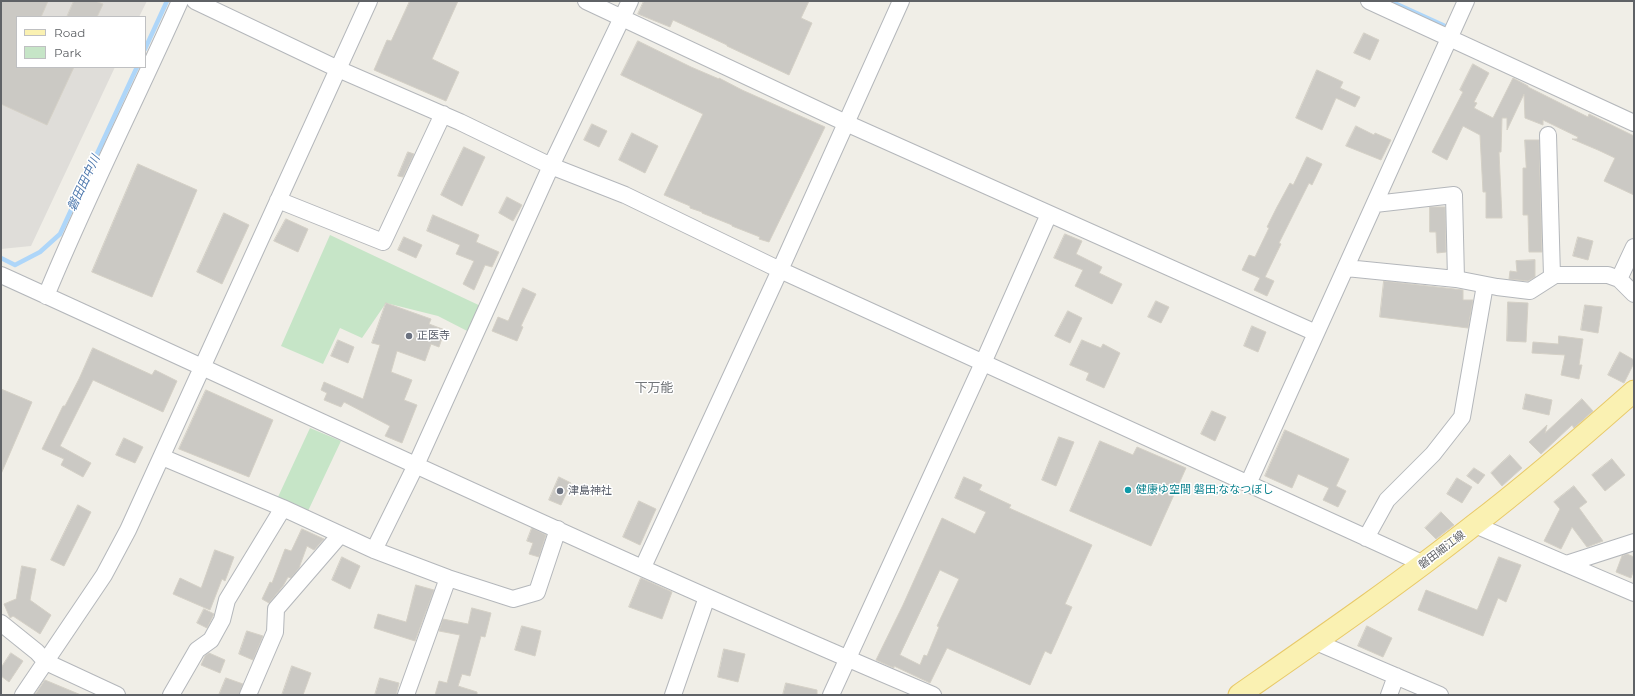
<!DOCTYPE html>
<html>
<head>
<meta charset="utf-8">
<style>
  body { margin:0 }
  #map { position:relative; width:1635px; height:696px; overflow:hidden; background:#f0eee7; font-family:Montserrat,sans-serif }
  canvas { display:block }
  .frame { position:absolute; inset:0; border:2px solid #5f6266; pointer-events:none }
  .legend { position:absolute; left:16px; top:16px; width:130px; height:52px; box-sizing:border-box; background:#fff; border:1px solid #bfc0c2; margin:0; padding:5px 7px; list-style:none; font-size:12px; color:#5f6266 }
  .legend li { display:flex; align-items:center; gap:8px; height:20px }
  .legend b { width:20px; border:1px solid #bfc0c2 }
</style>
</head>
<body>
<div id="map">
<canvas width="1635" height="696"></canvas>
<div class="frame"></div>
<ul class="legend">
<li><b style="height:5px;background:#faf1b2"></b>Road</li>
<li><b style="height:11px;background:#c6e5c7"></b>Park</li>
</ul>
</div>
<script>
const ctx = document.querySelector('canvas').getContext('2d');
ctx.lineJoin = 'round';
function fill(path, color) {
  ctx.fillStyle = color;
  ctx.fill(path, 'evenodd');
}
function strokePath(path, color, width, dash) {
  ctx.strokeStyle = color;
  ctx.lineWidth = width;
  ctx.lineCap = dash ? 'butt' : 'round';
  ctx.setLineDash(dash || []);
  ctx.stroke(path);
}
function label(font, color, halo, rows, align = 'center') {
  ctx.font = font + ' Montserrat,"Noto Sans JP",sans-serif';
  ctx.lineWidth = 3;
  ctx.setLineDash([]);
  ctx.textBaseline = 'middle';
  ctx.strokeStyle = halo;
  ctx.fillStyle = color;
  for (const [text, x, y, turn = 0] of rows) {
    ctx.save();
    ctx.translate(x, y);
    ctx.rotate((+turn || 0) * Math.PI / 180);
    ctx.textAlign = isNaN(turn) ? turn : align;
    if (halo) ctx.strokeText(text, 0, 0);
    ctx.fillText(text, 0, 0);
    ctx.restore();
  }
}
const industrial = new Path2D(`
  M1 1H147L139 17H17V67H115L31 246 1 249Z`);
const green = new Path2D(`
  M330 235 487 309 475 335 438 316 386 303 362 338 340 328 323 364 281 346Z
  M310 428 341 441 308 511 278 497Z`);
const stream = new Path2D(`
  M1390 1 1445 26
  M145 49 167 1
  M1 258 15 265 40 252 60 234 137 67`);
const building = new Path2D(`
  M1 1H48L41 17H17V67H74L47 125 1 104Z
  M74 1H95L103 4 97 17H67Z
  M410 1H458L432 59 459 72 446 101 374 70 387 40 391 41Z
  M644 1H809L801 18 812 23 789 75 727 46V45L673 20 670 27 638 14Z
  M1364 33 1379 40 1370 60 1354 53Z
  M638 41 691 67 719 79V78L742 90 825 127 769 242 759 239 760 237 732 226V225L702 213V212L690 208V206L664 195 703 114 621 75Z
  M1473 64 1489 73 1474 102 1477 103 1474 108 1493 118 1513 78 1528 86V87L1588 117 1589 114 1634 136V195L1604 181 1615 158 1598 150 1572 139H1577L1578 137 1543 120V125L1525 118 1524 94 1507 130V118H1502L1501 152H1499L1502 218H1486V192H1483L1480 135 1463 126 1447 160 1432 152 1463 92 1460 90Z
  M1317 70 1343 82 1340 88 1360 97 1355 107 1336 98 1322 130 1296 118Z
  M592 124 607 131 599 147 584 140Z
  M1356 126 1374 135 1375 133 1391 140 1381 160 1346 146Z
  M632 133 658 146 645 173 619 160Z
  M1525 140H1539L1542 252H1529L1528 215H1523V168H1526Z
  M464 147 485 157 462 206 441 195Z
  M408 152 414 154 403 177 398 176Z
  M1307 157 1322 164 1312 185 1309 183 1279 243 1281 244 1265 277 1274 281 1267 296 1254 290 1260 278 1242 270 1249 255 1255 257 1269 228 1267 227 1277 207 1290 183 1293 185Z
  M138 164 197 190 152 297 92 272Z
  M507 197 522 205 513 221 499 213Z
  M1430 207H1445L1446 252 1437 253 1436 232H1430Z
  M224 213 249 225 222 284 197 272Z
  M433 215 479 235 476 242 499 252 492 267 485 265 474 290 463 284 474 261 456 254 460 245 427 231Z
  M286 219 308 229 298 252 274 241Z
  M1065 234 1082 241 1076 254 1102 267 1099 273 1122 284 1112 304 1075 286 1083 270 1054 258Z
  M404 237 422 245 416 258 398 250Z
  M1578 237 1593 241 1588 260 1573 256Z
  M1535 260V277L1528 281 1509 279 1510 271 1517 272 1516 261Z
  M1384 281 1463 290V300H1473L1468 328 1380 317Z
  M523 288 536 294 521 326 523 327 517 341 492 331 498 317 508 321Z
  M1156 301 1169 307 1161 323 1148 317Z
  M1508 302 1528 303 1526 342 1507 341Z
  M386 303 431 319 429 324 445 330 439 347 431 344 425 361 397 351 391 372 412 380 404 400 417 405 402 443 385 436 390 426 344 402 341 407 324 400 327 393 321 390 324 382 363 399 380 345 372 343Z
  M1585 305 1602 307 1598 333 1581 330Z
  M1068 311 1082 318 1070 343 1055 336Z
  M1252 326 1266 332 1258 352 1244 346Z
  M1559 336 1583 339 1579 365H1582L1579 379 1561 375 1565 355 1532 353 1533 342 1558 344Z
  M338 340 354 347 348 363 331 356Z
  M1082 340 1101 348 1103 344 1120 353 1104 388 1086 380 1089 373 1070 365Z
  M93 348 152 375 155 370 177 381 163 412 93 380 60 446 91 463 83 477 61 465 64 459 42 449 63 406H65L79 379Z
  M1620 352 1634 360V363L1624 383 1608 375Z
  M1 389 32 402 1 474Z
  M206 390 273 420 249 477 179 449Z
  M1526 394 1552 400 1549 415 1523 409Z
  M1582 399 1593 411 1574 428 1572 425 1541 454 1529 442 1547 425 1545 433Z
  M1212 411 1226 417 1215 441 1201 434Z
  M1285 430 1349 459 1336 486 1346 491 1338 507 1323 500 1329 488 1298 474 1292 488 1265 476Z
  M1059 437 1074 442 1056 486 1042 480Z
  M124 438 143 447 135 463 116 455Z
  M1100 441 1133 455 1137 447 1186 468 1151 546 1070 511Z
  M1510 455 1522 468 1502 486 1491 473Z
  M1612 459 1625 475 1605 491 1592 475Z
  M1474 468 1485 475 1478 484 1467 476Z
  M559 477 571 483 561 505 549 500Z
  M964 477 982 485 979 490 1011 505 1009 508 1092 545 1065 604 1072 607 1051 654 1045 651 1030 685 947 648 930 683 894 666V668L876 660 903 605 942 518 975 534 986 512 955 498ZM940 570 959 579 937 626 939 627 927 656 924 655 920 665 900 655Z
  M1457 478 1472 487 1462 503 1447 494Z
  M1574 486 1587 502 1579 508 1603 541 1587 547 1572 527 1561 549 1544 541 1560 509 1554 502Z
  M639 501 656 509 640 545 623 537Z
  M78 505 91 512 64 566 51 560Z
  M1441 512 1454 525 1436 539 1425 528Z
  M532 528 546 535 539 557 529 554 533 543 527 541Z
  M302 529 324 539 314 550 307 546 299 568 291 578 288 577 283 586 269 603 262 599 270 582 272 583 285 549 291 551Z
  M215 550 234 557 225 581 222 579 210 610 173 594 180 578 201 588Z
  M1627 554 1634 557V569L1631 578 1616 572 1622 556Z
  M342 557 360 566 350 589 332 580Z
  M1499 557 1521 565 1506 602 1498 598 1483 636 1418 610 1426 590 1477 610Z
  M22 566 36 569 30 600 51 615 40 634 13 616 10 618 4 604 16 599Z
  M641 578 672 592 662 619 629 607Z
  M416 585 434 590 415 641 374 628 378 614 406 622Z
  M472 608 491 613 485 637 481 636 470 676 462 674 458 686 477 692V695H435L439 681 447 683 460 635 439 631 443 619 468 624Z
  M204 609 214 614 207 628 197 623Z
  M522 626 541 631 535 656 515 650Z
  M1367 626 1392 638 1383 657 1358 646Z
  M247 631 263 636 253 660 239 654Z
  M724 649 745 654 738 682 718 677Z
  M11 653 23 661 9 682 1 676V668Z
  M209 653 225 660 220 673 201 665 205 656Z
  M292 666 311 673 303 695H282Z
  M226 678 243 684 239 695H219Z
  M380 678 399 683 396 695H375Z
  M45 680 81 695H35Z
  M786 683 817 690V695H783Z`);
const minor = new Path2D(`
  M195 1 338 69 460 122 551 166 625 195 780 270 1424 564
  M586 1 846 123 1316 333
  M1369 1 1634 123
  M1548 135 1552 276
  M278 200 383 242 443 114
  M1375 204 1454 195 1456 279
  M1346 268 1456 279 1497 287 1530 291 1555 275H1608L1619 279 1634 294
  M1 275C311 416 619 562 933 695
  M1619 279 1634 247
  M46 296C87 196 136 100 180 1
  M162 457 283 508 374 550 448 578 513 599 537 592 558 529
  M1248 484 1466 1
  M1475 525 1634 593
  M1366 538 1387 500 1433 454 1462 417 1485 285
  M374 550 416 465 551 166 630 1
  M1566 564 1634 542
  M643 567 780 270 901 1
  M1 623 37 652 46 662 117 695
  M1316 642 1440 695
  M23 695 104 575 128 530 369 1
  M171 695 197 650 211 640 222 620 227 600 283 508
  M248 695 275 632 276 609 340 535
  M406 695 448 578
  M673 695 707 597
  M831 695 983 363 1049 214
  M1389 695 1396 676`);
const major = new Path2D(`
  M1239 695C1318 640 1398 585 1474 525 1529 483 1582 437 1634 391`);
const markers = [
  [409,336,4,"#6b7280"],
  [1128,490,4,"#0f9aa8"],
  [560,491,4,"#6b7280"]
];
const worshipNames = [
  ["正医寺",417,336],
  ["津島神社",568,491]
];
const cultureNames = [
  ["健康ゆ空間 磐田;ななつぼし",1136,490]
];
const streetNames = [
  ["磐田細江線",1442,550,-37]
];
const waterNames = [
  ["磐田田中川",84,183,-65]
];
const quarterNames = [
  ["下万能",654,388]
];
fill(industrial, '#dfddd9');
fill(green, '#c6e5c7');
strokePath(stream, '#aed6f9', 4.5);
fill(building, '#cbc9c4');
strokePath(building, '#d4d0c6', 1);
strokePath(minor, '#b4b7bb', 18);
strokePath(major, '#e8c968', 23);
strokePath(minor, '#fff', 16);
strokePath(major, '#faf1b2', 21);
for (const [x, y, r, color] of markers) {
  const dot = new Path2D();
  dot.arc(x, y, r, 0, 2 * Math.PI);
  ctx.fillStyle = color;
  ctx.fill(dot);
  strokePath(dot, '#fff', 1.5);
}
label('11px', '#5b616d', '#fff', worshipNames, 'left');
label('11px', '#0d838f', '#fff', cultureNames, 'left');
label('11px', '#5f6266', '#fff', streetNames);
label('italic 12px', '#4b76ac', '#fff', waterNames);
label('13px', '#707478', '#fff', quarterNames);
</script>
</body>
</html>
